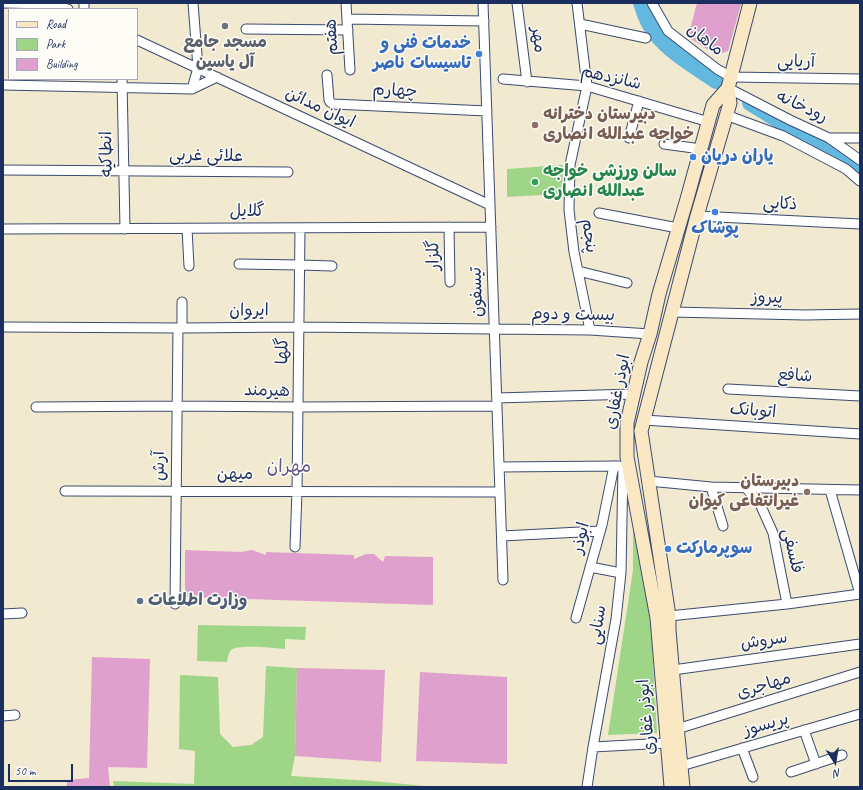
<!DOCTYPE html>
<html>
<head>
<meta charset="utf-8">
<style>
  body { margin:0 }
  #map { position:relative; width:863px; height:790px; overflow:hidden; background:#f2e9d1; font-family:Caveat,sans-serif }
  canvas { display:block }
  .frame { position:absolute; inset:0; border:4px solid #1b2f5e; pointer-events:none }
  .legend { position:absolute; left:8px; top:8px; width:130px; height:72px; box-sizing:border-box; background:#fdfcf7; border:1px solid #a3aaba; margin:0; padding:5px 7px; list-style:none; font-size:12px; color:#1b2f5e }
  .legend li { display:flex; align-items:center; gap:8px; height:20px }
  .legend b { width:20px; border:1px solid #a3aaba }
  .north { position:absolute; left:815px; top:742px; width:40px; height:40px; -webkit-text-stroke:3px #fdfcf7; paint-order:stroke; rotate:168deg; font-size:11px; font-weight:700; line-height:16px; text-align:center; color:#1b2f5e }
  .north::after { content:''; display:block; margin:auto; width:14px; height:18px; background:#1b2f5e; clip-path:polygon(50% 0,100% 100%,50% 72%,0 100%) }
  .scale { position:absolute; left:8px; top:764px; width:65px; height:18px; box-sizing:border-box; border:2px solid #1b2f5e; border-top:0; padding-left:5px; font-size:12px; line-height:14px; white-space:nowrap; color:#1b2f5e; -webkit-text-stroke:3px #fdfcf7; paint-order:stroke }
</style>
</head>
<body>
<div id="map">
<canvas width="863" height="790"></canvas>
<div class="frame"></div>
<ul class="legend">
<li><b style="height:5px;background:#fae7c3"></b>Road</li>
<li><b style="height:11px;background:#9ed587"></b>Park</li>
<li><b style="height:11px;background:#e0a0cd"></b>Building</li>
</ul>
<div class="north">N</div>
<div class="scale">50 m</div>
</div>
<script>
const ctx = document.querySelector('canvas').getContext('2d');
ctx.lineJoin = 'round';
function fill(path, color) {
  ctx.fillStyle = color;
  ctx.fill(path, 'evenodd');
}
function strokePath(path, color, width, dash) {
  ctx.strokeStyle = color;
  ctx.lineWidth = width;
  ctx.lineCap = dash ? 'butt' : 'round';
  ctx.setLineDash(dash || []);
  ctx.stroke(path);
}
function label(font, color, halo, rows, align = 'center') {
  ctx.font = font + ' Caveat,"Playpen Sans Arabic",sans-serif';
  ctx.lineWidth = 3;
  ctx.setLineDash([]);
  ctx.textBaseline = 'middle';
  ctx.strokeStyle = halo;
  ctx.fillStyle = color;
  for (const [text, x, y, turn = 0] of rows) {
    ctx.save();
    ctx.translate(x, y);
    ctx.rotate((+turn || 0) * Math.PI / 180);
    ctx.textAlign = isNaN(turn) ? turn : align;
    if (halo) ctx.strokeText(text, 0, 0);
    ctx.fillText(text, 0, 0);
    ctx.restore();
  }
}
const green = new Path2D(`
  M563 165 562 194 507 197V169Z
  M633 505 643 508 648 573 657 733 608 735 633 570Z
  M198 625 306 627 305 640 285 639V649C275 648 236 644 231 650 228 653 228 659 227 662L197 661Z
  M266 666 297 668 295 756 291 776 372 781 436 787H114L113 781 194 784 195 751 179 749 180 675 218 677 220 734 233 747 251 745 263 737Z`);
const river = new Path2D(`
  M641 3C644 13 649 26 656 34 671 53 696 67 716 81
  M750 103 833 154 860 170`);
const building = new Path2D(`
  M697 3H735L741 4 728 51 716 55 688 37Z
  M185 550 241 552 252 550 266 555V552L354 555V559L366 554H374L383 562 385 556 433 557V605L185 597Z
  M92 657 150 659 147 768 108 767 110 787H67V780L89 778Z
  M297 668 385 670 381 762 295 756Z
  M420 672 507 677V764L416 761Z`);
const minor = new Path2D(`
  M3 3 50 4 68 9
  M84 3V9
  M346 3 350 70
  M483 3 503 580
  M517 3 527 82
  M577 3 587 86 570 165 569 210 574 252 590 330
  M652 3 668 31 717 69 731 77 860 79
  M347 19 484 21
  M580 24 646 38
  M246 29 348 30
  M137 40 490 205
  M327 75 329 100 330 102 333 104 487 111
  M122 79 125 229
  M503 79 587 86 709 122
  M3 85 192 89 217 77
  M728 88 790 120 829 138 860 160
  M192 89 198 68 193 3
  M726 115 783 136 846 169 860 181
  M629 138 639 101
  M829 138H860
  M664 144 701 149
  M3 170 288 172
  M599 213 678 228
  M697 216 860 224
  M449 227 450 282
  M3 229 491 227
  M187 229 189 266
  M239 264 300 265 332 266
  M578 271 627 283
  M672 312 805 315 860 314
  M3 327 182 328 299 327 590 330 650 334
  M182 328V302
  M728 389 860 396
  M497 398 633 394
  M36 407 177 406 298 407 497 406
  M644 420 860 434
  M499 467 619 466
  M649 481 711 487 860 490
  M711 487 723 526
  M746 488 760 504 773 533 787 604
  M830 490 860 594
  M65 491 500 492
  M502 536 600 531
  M295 547 297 491 300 228
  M590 567 621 573
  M175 604 178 328
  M3 614 22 613
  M669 616 787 604 860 594
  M576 618 602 525 614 466
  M673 670 860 644
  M3 716 15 715
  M677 729 860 672
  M804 730 816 764
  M593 747 667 743
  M742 748 753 777
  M681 766 860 714
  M791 772 842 755
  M587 787 593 747 616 619 621 573 623 466`);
const secondary = new Path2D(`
  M671 787 657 618 627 457V423L641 362 650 334 659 294 687 199 713 105 728 88
  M683 787 678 736 669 630V616L641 431 697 216 730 103 728 88 750 3`);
const markers = [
  [225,26,4,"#6b7280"],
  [479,54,4,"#3f7fe0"],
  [535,125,4,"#8d6e63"],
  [693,157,4,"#3f7fe0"],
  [535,182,4,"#2e9e5b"],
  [715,212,4,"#3f7fe0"],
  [807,492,4,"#8d6e63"],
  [668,549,4,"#3f7fe0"],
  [140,601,4,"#5c6f8a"]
];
const streetNames = [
  ["هفتم",332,37,-93],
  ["مهر",538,40,83],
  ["ماهان",705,40,38],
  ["آریایی",796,62,1],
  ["شانزدهم",611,78,13],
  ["چهارم",395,91,3],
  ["رودخانه",802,107,25],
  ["ایوان مدائن",320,108,25],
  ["انطاکیه",107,154,-91],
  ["علائی غربی",206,156,1],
  ["ذکایی",780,204,3],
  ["گلایل",247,212],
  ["پنجم",589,236,83],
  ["گلزار",434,255,-91],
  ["تیسفون",477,292,-92],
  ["پیروز",767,298,1],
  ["ایروان",249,311,-1],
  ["بیست و دوم",573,315,1],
  ["گلها",283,351,-89],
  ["شافع",795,376,3],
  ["هیرمند",267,391,1],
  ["ابوذر غفاری",618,392,-79],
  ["اتوبانک",753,411,4],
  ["آرش",160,466,-90],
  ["میهن",235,475],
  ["ابوذر",581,538,-76],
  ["فلسفی",792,551,77],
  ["سنایی",598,625,-81],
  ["سروش",764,641,-8],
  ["مهاجری",764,686,-17],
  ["ابوذر غفاری",647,717,-95],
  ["پریسوز",766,725,-16]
];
const worshipNames = [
  ["مسجد جامع",225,43],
  ["آل یاسین",225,63]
];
const shopNames = [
  ["خدمات فنی و",471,44,"right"],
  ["تاسیسات ناصر",471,64,"right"],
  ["یاران دریان",701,157],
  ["پوشاک",715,229,"center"],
  ["سوپرمارکت",676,549]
];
const educationNames = [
  ["دبیرستان دخترانه",543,115],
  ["خواجه عبدالله انصاری",543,135],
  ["دبیرستان",799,482,"right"],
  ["غیرانتفاعی کیوان",799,502,"right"]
];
const leisureNames = [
  ["سالن ورزشی خواجه",543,172],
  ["عبدالله انصاری",543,192]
];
const serviceNames = [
  ["وزارت اطلاعات",148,601]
];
const neighbourhoodNames = [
  ["مهران",289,467]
];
fill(green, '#9ed587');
strokePath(river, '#63b8e0', 16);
fill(building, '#e0a0cd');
strokePath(minor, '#3b4b6f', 11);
strokePath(secondary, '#3b4b6f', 15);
strokePath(minor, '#fff', 9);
strokePath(secondary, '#fae7c3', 13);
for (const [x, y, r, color] of markers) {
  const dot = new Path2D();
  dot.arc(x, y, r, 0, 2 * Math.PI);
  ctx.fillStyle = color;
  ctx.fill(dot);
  strokePath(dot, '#fdfcf7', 1.5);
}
label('17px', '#1b2f5e', '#fdfcf7', streetNames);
label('bold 17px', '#5b616d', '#fdfcf7', worshipNames);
label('bold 17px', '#366cbe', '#fdfcf7', shopNames, 'left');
label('bold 17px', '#785e54', '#fdfcf7', educationNames, 'left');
label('bold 17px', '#27864d', '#fdfcf7', leisureNames, 'left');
label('bold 17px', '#4e5e75', '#fdfcf7', serviceNames, 'left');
label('18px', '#605785', '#fdfcf7', neighbourhoodNames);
</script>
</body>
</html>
